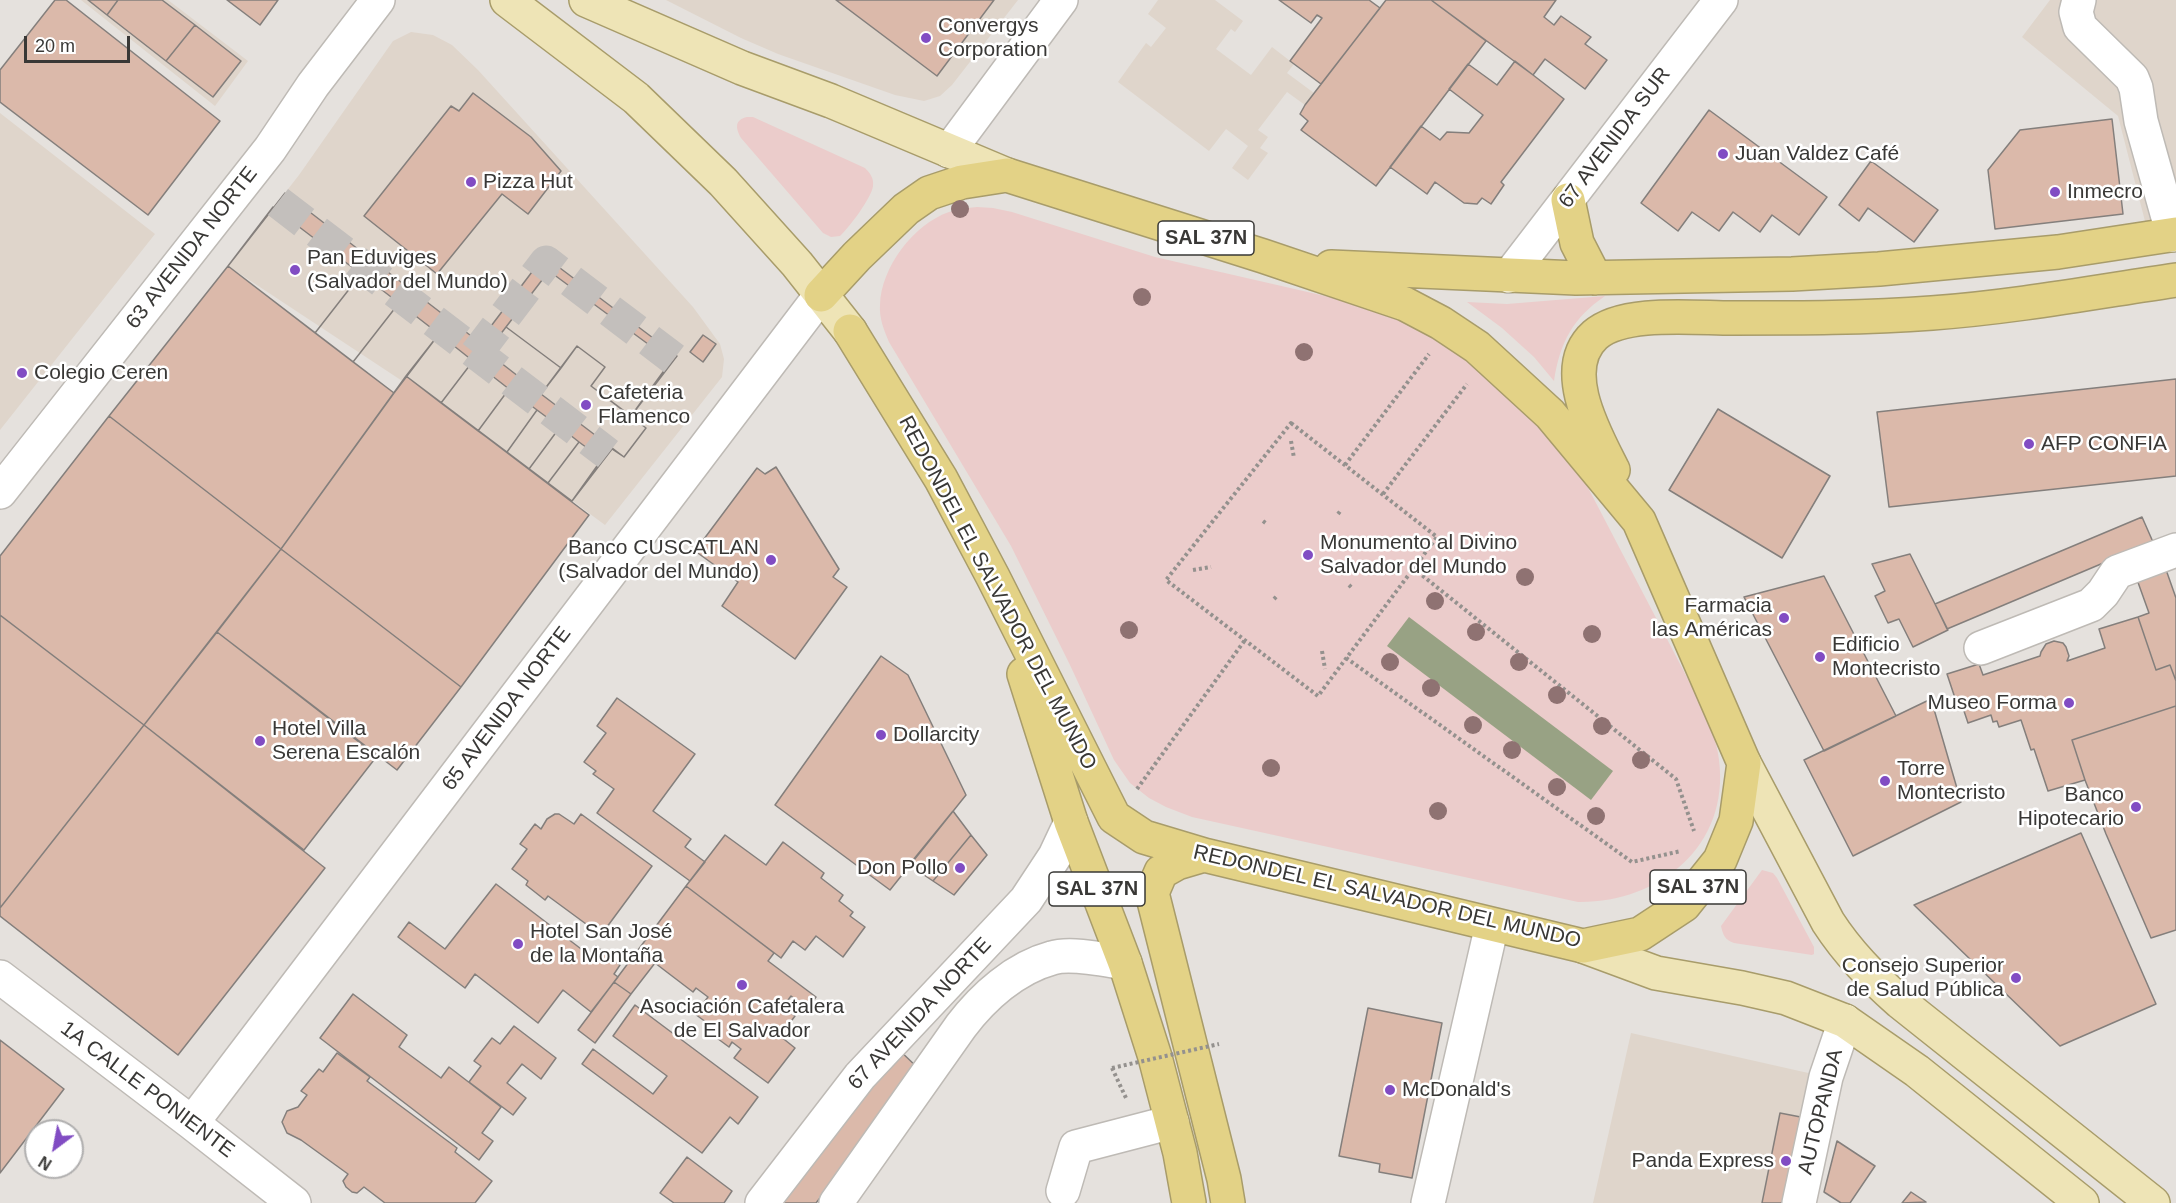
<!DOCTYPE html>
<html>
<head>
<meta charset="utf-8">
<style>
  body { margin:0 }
  #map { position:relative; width:2176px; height:1203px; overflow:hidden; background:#e5e1dd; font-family:Helvetica,sans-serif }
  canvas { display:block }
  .north { position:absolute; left:24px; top:1119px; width:60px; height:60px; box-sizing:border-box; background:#fff; border:2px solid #b0afaf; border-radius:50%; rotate:212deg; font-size:16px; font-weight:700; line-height:24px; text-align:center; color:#393836 }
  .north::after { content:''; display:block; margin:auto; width:21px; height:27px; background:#814cc3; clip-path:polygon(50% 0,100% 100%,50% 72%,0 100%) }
  .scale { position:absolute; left:24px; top:36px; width:106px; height:27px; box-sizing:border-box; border:3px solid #393836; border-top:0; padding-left:8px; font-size:18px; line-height:21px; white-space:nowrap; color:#393836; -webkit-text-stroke:4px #fff; paint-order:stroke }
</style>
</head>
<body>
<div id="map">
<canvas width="2176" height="1203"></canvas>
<div class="north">N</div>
<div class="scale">20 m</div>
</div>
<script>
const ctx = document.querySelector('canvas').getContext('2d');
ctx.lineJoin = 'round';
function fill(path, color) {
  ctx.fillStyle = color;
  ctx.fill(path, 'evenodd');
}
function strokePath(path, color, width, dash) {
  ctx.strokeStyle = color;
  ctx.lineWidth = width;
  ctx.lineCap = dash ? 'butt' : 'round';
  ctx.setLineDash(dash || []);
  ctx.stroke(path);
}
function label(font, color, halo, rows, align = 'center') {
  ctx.font = font + ' Helvetica,sans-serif';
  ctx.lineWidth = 5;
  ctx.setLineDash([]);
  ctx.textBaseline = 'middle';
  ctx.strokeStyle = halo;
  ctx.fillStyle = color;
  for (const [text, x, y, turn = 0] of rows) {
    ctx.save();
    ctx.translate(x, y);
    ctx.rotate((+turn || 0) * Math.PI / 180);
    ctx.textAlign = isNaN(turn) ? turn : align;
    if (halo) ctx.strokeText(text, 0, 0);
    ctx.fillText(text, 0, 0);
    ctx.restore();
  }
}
const built = new Path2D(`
  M81 0H168L248 61 215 106Z
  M666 0H1018L952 85 940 96 924 101 895 95 778 54 741 38Z
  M1158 0H1215L1243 21 1235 32 1231 29 1216 49 1251 75 1272 47 1294 64 1287 73 1314 93 1305 105 1287 92 1258 130 1268 137 1260 148 1268 153 1248 180 1232 168 1248 146 1226 129 1209 151 1118 82 1146 43 1151 47 1166 28 1148 14Z
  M2050 0H2176V223L2147 229 2118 116 2022 37Z
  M411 32 433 35 452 45 478 70 693 307 720 344 724 359 722 377 605 525 478 431 228 266 299 175 393 41Z
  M0 113 155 234 0 430Z
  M1631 1033 1826 1077 1813 1203H1593Z`);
const green = new Path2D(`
  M747 117H753L865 168C870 173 874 178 873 186 872 197 849 228 840 236L831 237 823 233 741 138C735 127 735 120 747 117Z
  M977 207 993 208 1012 212 1155 257 1373 307 1434 333 1527 404 1584 480 1703 708C1710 724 1717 742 1719 760 1730 846 1659 903 1578 902L1192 817 1166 807 1149 798 1130 783 1114 760 1070 665 1011 546 889 342C884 330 879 318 880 305 881 267 914 224 949 212 958 209 968 208 977 207Z
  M1605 296C1573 318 1560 342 1554 381L1534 357 1502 328 1467 302 1507 304Z
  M1762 870 1773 873 1777 878 1814 947V954L1812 955 1734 943C1725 940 1723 935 1721 926Z`);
const water = new Path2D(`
  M1409 617 1613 771 1591 800 1387 646Z`);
const building = new Path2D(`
  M55 0H66L220 121 148 215 0 102V70Z
  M88 0H118L107 15Z
  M118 0H162L195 25 166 61 107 15Z
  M227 0H278L260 25Z
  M836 0H994L937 76Z
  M1279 0H1369L1380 8 1321 84 1290 61 1322 18 1317 15 1311 23Z
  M1386 0H1431L1486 41 1376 186 1301 130 1308 121 1300 114 1305 105Z
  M1431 0H1556L1544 17 1554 25 1561 16 1591 37 1585 44 1607 60 1585 89 1545 59 1533 75Z
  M195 25 241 61 213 97 166 61Z
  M1515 61 1564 99 1501 182 1504 185 1491 204 1482 198 1477 204 1464 203 1435 182 1427 194 1390 167 1421 126 1440 140 1447 132 1469 133 1483 115 1449 89 1468 64 1497 85Z
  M473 93 531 137 561 171 528 214 502 194 437 274 364 216 451 106 459 111Z
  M1709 110 1827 197 1799 235 1772 215 1760 232 1733 212 1719 231 1692 212 1678 231 1641 203Z
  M2112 119 2123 214 1995 229 1988 170 2020 130Z
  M1871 161 1938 210 1914 242 1868 208 1859 221 1839 205Z
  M285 193 479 342 544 256 677 356 631 416 646 428 624 457 612 449 572 501 406 376 394 393 228 266Z
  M273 207 361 274 315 333 228 266Z
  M228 266 394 393 281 549 109 416Z
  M549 271 671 361 631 416 591 386 605 367 577 346 561 368 506 327Z
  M361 274 399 303 353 362 315 333Z
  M399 303 439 334 394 393 353 362Z
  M506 327 561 368 541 394 487 352Z
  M439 334 473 361 441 403 406 376Z
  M703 335 716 344 703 362 690 352Z
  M577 346 605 367 591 386 646 428 624 457 541 394Z
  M473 361 509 389 478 431 441 403Z
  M406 376 589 515 461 687 281 549Z
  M2176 379V476L1889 507 1877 412Z
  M509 389 537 410 507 452 478 431Z
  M1718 409 1830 476 1782 558 1669 490Z
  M537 410 560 427 529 469 507 452Z
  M109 416 281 549 144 725 0 615V556Z
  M560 427 579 442 548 483 529 469Z
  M579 442 602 459 572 501 548 483Z
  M776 467 839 569 833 577 847 587 795 659 722 606 738 582 695 551 757 468 765 474Z
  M2142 517 2153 542 1947 629 1935 604Z
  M281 549 461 687 397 770 217 632Z
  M1910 554 1948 630 1913 647 1899 619 1888 623 1875 596 1885 591 1872 564Z
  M2164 564 2176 598V681L2170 665 2156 670 2138 617 2149 613 2135 574Z
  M1824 576 1896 716 1824 751 1744 597Z
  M0 615 144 725 0 908Z
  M2138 617 2156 670 2170 665 2176 681V706L2072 740 2085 780 2048 791 2034 749 2031 750 2021 720 1999 727 1997 721 1993 722 1991 715 1968 723 1961 702 1957 704 1947 674 1979 664 1983 675 2040 656 2041 652 2046 644 2054 641 2063 643 2066 647 2069 656 2067 661 2105 648 2099 629Z
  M217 632 377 756 304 850 144 725Z
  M881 656 908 675 966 795 890 890 775 805Z
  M617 698 695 754 653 811 691 839 685 847 705 862 690 881 597 813 614 789 593 774 596 771 584 762 606 733 597 726Z
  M1931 699 1961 802 1853 856 1804 760Z
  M2176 706V930L2151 938 2106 834 2085 780 2072 740Z
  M144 725 325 868 178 1055 0 916V908Z
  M953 811 971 835 933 881 909 865Z
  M555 814H559L574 824 581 814 652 866 601 935 548 896 545 900 526 885 528 881 512 869 527 849 520 844 535 824 541 829 547 819Z
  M2081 833 2156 1004 2060 1046 1914 905Z
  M725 835 766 865 783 842 824 873 821 878 843 895 839 901 853 912 850 916 865 927 843 957 816 936 805 950 793 941 781 958 686 886Z
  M971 835 987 855 954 895 933 881Z
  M496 884 589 955 596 946 620 965 614 974 618 977 591 1012 563 990 538 1023 475 974 465 988 398 937 409 922 445 949Z
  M686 886 774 953 768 961 816 997 807 1009 791 996 783 1007 795 1016 780 1036 795 1048 768 1083 734 1058 741 1049 732 1042 729 1047 710 1033 714 1028 695 1014 708 997 696 988 693 992 655 963 631 994 614 982Z
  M614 982 631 994 595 1043 578 1030Z
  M353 994 407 1035 399 1047 441 1078 449 1067 501 1107 482 1133 493 1141 479 1160 320 1038Z
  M635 1005 758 1097 738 1124 730 1117 702 1153 582 1064 593 1049 653 1094 667 1076 613 1036Z
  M1368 1008 1442 1023 1412 1178 1379 1172 1380 1164 1339 1156Z
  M514 1026 556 1058 541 1079 522 1064 507 1083 526 1098 513 1115 469 1082 481 1066 474 1061 492 1038 500 1044Z
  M0 1040 64 1089 0 1173Z
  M895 1046 920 1070 816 1203H775Z
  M337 1053 370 1077 367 1081 457 1148 455 1152 492 1181 475 1203H385L364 1187 357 1193 352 1192 346 1187 343 1181 348 1174 301 1140 287 1133 282 1122 287 1111 298 1107 307 1095 301 1091 319 1069 323 1072Z
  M1780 1113 1811 1119 1794 1203H1762Z
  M1837 1141 1875 1166 1850 1203H1841L1824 1192Z
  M687 1157 732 1191 724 1203H674L660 1193Z
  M1911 1192 1926 1202 1902 1203Z`);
const minorTunnel = new Path2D(`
  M278 202 608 454
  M476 354 546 262 674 359`);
const path = new Path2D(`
  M1291 423 1437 537 1318 696 1166 580Z
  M1291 441 1294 458
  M1345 465 1429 354
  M1383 494 1467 384
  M1338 514 1341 510
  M1263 521 1267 524
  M1404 542 1423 539
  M1413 568 1676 779 1694 831
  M1193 570 1211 567
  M1349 585 1353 589
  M1274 599 1278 595
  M1322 651 1325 669
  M1346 658 1632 862 1681 851
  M1137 789 1245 640
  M1112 1068 1126 1098`);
const minor = new Path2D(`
  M2079 0 2076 12 2080 27 2132 78 2136 88 2141 121 2173 235
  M949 151 1061 0
  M1509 276 1721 0
  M0 492 270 149 313 85 378 0
  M1981 648 2091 605 2103 593 2117 572 2176 550
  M0 977 192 1123 294 1203
  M192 1123 821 295
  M1063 1191 1076 1147 1172 1122
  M762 1203 860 1076 1026 900 1055 856 1071 822
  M836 1203 961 1026C983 997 1015 968 1052 958 1071 952 1106 960 1125 963
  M1428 1203 1492 925
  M1799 1203 1826 1077 1845 1021`);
const major = new Path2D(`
  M507 0 636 98 723 182 797 264 850 331
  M586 0 742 68 831 101 1007 175
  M1744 763 1828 922C1848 953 1872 977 1900 1002L2153 1203
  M1583 946 1656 973 1742 988 1786 998 1845 1021 1917 1071 2082 1203`);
const highway = new Path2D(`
  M1568 200 1577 243 1595 278
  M1331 267 1576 278 1792 274 1879 269 2058 252 2176 234
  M821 295 857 256 906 209 929 193 962 182 1007 175 1263 256 1405 304 1441 323 1477 347 1550 414 1639 521 1744 763 1736 821 1720 860 1684 905 1640 934 1583 946 1204 855 1144 837 1114 817 993 577 941 479 850 331
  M1613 470C1596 436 1557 369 1595 335 1623 310 1695 318 1732 318 1799 318 1866 318 1932 313 2014 307 2095 292 2176 280
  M1024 674 1071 822 1125 963 1155 1057 1180 1153 1189 1203
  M1204 855 1177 863 1161 872 1152 893 1224 1179 1228 1203`);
const pathBridge = new Path2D(`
  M1112 1068 1219 1044`);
const trees = [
  [960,209],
  [1142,297],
  [1304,352],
  [1525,577],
  [1435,601],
  [1129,630],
  [1476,632],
  [1592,634],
  [1390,662],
  [1519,662],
  [1431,688],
  [1557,695],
  [1473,725],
  [1602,726],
  [1512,750],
  [1641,760],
  [1271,768],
  [1557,787],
  [1438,811],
  [1596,816]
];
const markers = [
  [926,38,6,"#814cc3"],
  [1723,154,6,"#814cc3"],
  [471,182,6,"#814cc3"],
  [2055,192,6,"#814cc3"],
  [295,270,6,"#814cc3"],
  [22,373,6,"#814cc3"],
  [586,405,6,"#814cc3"],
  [2029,444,6,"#814cc3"],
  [1308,555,6,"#814cc3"],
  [771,560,6,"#814cc3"],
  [1784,618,6,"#814cc3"],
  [1820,657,6,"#814cc3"],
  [2069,703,6,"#814cc3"],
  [881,735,6,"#814cc3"],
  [260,741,6,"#814cc3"],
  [1885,781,6,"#814cc3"],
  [2136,807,6,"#814cc3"],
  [960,868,6,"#814cc3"],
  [518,944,6,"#814cc3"],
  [2016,978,6,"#814cc3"],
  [742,985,6,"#814cc3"],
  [1390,1090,6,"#814cc3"],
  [1786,1161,6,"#814cc3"]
];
const shields = [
  [1206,238,96],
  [1698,887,96],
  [1097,889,96]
];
const shieldNames = [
  ["SAL 37N",1206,238],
  ["SAL 37N",1698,887],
  ["SAL 37N",1097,889]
];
const poiNames = [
  ["Convergys",938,26],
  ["Corporation",938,50],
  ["Juan Valdez Café",1735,154],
  ["Pizza Hut",483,182],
  ["Inmecro",2067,192],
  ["Pan Eduviges",307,258],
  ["(Salvador del Mundo)",307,282],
  ["Colegio Ceren",34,373],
  ["Cafeteria",598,393],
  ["Flamenco",598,417],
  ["AFP CONFIA",2041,444],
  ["Monumento al Divino",1320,543],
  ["Salvador del Mundo",1320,567],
  ["Banco CUSCATLAN",759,548,"right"],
  ["(Salvador del Mundo)",759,572,"right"],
  ["Farmacia",1772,606,"right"],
  ["las Américas",1772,630,"right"],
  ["Edificio",1832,645],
  ["Montecristo",1832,669],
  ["Museo Forma",2057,703,"right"],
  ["Hotel Villa",272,729],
  ["Serena Escalón",272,753],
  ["Dollarcity",893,735],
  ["Torre",1897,769],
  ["Montecristo",1897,793],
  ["Banco",2124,795,"right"],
  ["Hipotecario",2124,819,"right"],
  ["Don Pollo",948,868,"right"],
  ["Hotel San José",530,932],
  ["de la Montaña",530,956],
  ["Consejo Superior",2004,966,"right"],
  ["de Salud Pública",2004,990,"right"],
  ["Asociación Cafetalera",742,1007,"center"],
  ["de El Salvador",742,1031,"center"],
  ["McDonald's",1402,1090],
  ["Panda Express",1774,1161,"right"]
];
const streetNames = [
  ["67 AVENIDA SUR",1615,138,-53],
  ["63 AVENIDA NORTE",192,248,-52],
  ["REDONDEL EL SALVADOR DEL MUNDO",997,593,62],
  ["65 AVENIDA NORTE",507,709,-53],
  ["REDONDEL EL SALVADOR DEL MUNDO",1387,897,13],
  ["67 AVENIDA NORTE",920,1014,-47],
  ["1A CALLE PONIENTE",147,1090,37],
  ["AUTOPANDA",1821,1112,-76]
];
fill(built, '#dfd5cb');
fill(green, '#ebcccb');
fill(water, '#98a284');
fill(building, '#dbb9aa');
strokePath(building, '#847f7c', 1.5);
strokePath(minorTunnel, '#c3bfbc', 33, [33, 16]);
strokePath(minor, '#bebab5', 36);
strokePath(major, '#a89c6a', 36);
strokePath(highway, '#a89c6a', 36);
strokePath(path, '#94918e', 4, [3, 3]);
strokePath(minor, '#fff', 33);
strokePath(major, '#eee4b6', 33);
strokePath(highway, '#e3d286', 33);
strokePath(pathBridge, '#94918e', 4, [3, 3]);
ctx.fillStyle = '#8f7272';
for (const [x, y] of trees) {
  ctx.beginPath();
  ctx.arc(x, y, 9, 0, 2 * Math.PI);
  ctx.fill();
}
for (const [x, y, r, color] of markers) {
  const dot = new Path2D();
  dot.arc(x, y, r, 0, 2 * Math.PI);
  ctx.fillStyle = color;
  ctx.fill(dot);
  strokePath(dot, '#fff', 2);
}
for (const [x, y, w] of shields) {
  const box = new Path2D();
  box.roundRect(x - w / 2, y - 17, w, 34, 4.5);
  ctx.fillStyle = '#fff';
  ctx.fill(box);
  strokePath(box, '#393836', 1.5);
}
label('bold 20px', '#393836', null, shieldNames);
label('21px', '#393836', '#fff', poiNames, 'left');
label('21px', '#393836', '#fff', streetNames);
</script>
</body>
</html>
